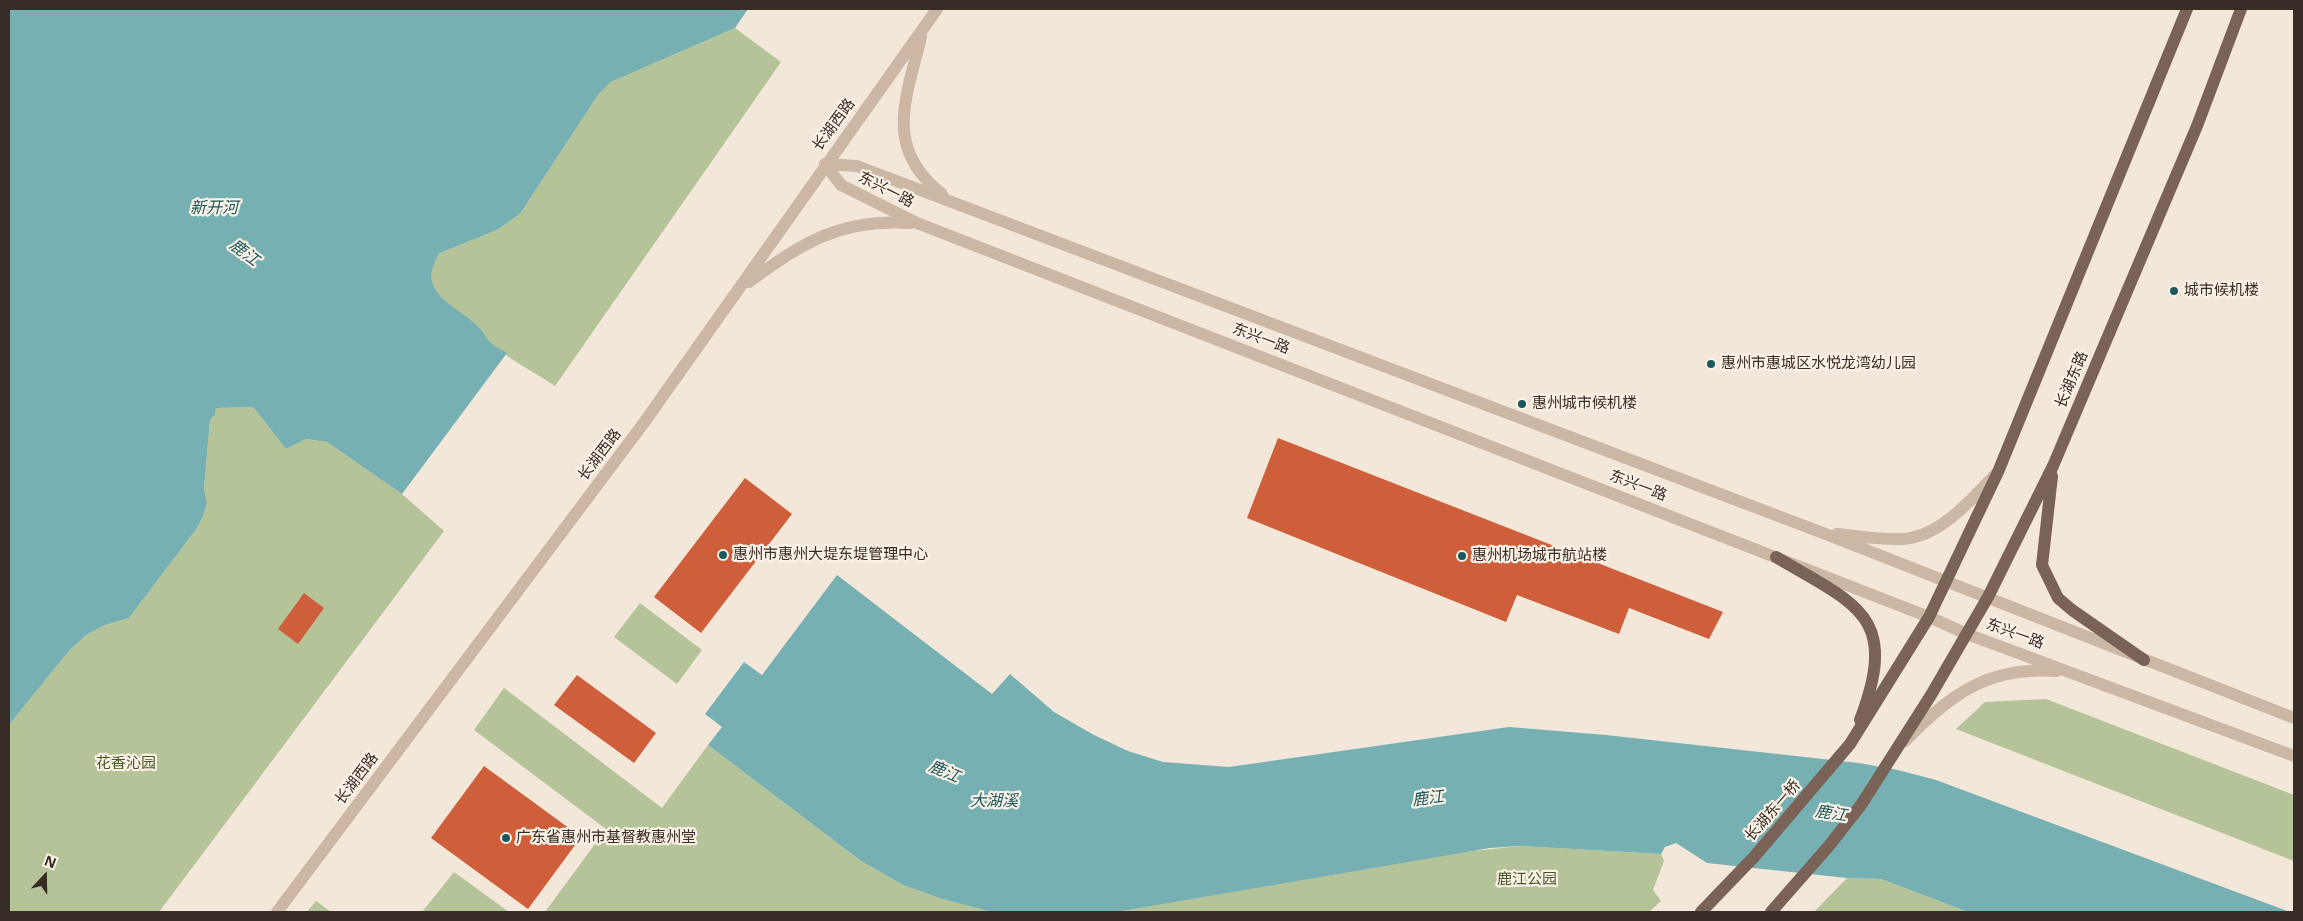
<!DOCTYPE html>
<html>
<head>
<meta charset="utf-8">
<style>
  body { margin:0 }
  #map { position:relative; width:2303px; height:921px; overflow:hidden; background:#f3e7d9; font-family:"Open Sans",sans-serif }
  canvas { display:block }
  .frame { position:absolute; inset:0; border:10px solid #372c26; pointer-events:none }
  .north { position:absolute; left:20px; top:851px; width:50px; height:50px; -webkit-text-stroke:4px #fbf1e6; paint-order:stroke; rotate:21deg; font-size:14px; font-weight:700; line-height:20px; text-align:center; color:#372c26 }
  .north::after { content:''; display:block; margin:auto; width:18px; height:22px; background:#372c26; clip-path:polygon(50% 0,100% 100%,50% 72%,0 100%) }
</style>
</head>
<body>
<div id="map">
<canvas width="2303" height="921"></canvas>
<div class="frame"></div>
<div class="north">N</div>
</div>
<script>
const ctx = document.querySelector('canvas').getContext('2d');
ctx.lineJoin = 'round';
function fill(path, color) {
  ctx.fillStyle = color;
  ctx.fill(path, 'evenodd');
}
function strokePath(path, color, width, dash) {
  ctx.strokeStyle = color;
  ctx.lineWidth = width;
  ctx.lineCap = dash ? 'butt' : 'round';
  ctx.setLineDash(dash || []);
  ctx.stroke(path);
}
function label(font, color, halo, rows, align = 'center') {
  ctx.font = font + ' "Open Sans","Noto Sans SC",sans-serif';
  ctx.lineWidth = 4.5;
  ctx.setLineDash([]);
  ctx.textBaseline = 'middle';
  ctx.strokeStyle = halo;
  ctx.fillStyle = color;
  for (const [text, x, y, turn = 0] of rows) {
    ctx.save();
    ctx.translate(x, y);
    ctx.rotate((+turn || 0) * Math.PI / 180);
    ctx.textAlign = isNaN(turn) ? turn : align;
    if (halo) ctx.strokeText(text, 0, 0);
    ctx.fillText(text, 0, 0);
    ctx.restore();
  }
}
const green = new Path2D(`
  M735 28 781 62 555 386C534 372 509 359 490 343 486 338 483 332 479 327 457 305 413 294 440 253L497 230 520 214 598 95 611 82Z
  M253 407 286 449 306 439 327 442 402 494 444 531 159 912H9V725L68 652 86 635 105 625 129 618 197 528 204 514 207 502 204 489 210 420 215 415 216 408Z
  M640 603 702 650 677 684 614 637Z
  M504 688 662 808 708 745 861 861 903 885 942 899 992 912H545L606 829 474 730Z
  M2046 699 2294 795V861L1956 729 1985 702Z
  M1521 846 1661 854 1664 861 1653 890 1661 901 1649 912H1117L1464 852Z
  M454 872 509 912H422Z
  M1847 878 1881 879 1968 912H1814Z
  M316 901 331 912H307Z`);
const water = new Path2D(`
  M9 9H748L735 28 611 82 598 95 520 214 497 230 440 253C413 294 458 305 479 327 483 331 485 336 488 340 493 346 501 349 507 353L402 494 327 442 306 439 286 449 253 407 216 408 215 415 210 420 204 489 207 502 204 514 197 528 129 618 105 625 86 635 68 652 9 725Z
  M837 575 992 694 1010 674 1054 712 1094 735 1128 751 1163 762 1229 767 1509 727 1606 735 1859 763 1898 770 1936 780 2290 912H1968L1881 879 1847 878 1707 863 1676 843 1665 847 1661 854 1521 846 1490 848 1117 912H992L942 899 903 885 861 861 708 745 722 727 705 714 744 662 762 675Z`);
const building = new Path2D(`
  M1278 438 1723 612 1709 639 1629 608 1619 634 1517 595 1506 622 1247 518Z
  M745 478 792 514 701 633 654 597Z
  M304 593 324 608 298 644 278 629Z
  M577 675 656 733 634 763 554 705Z
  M484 766 581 837 528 909 431 838Z`);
const tertiary = new Path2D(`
  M921 37C906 99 883 148 942 194
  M825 164 841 185 917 223 1929 617 1967 634 2294 756
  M825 164 857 166 1823 533 2294 718
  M749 282C803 242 842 218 911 223
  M1837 534C1858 536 1881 540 1903 539 1940 537 1972 499 1996 474
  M1905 741C1951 694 1988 666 2057 671
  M277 912 643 424 937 9`);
const primary = new Path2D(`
  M2052 476 2042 565 2058 598 2072 610 2144 660
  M1776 557C1857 605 1900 615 1860 720
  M1701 912 1754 857 1850 744 1929 617 1998 472 2187 9
  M1771 912 1828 847 1861 805 1931 695 1988 597 2053 466 2197 126 2241 9`);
const markers = [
  [2174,291,5,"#19585c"],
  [1711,364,5,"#19585c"],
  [1522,404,5,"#19585c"],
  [723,555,5,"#19585c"],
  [1462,556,5,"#19585c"],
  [506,838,5,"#19585c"]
];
const streetNames = [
  ["长湖西路",834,125,-54],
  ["东兴一路",886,190,27],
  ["东兴一路",1261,339,21],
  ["长湖东路",2072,380,-67],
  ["长湖西路",600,455,-53],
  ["东兴一路",1638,486,21],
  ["东兴一路",2015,634,20],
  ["长湖西路",357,779,-53],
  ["长湖东一桥",1773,811,-49]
];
const poiNames = [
  ["城市候机楼",2184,291],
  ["惠州市惠城区水悦龙湾幼儿园",1721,364],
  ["惠州城市候机楼",1532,404],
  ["惠州市惠州大堤东堤管理中心",733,555],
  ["惠州机场城市航站楼",1472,556],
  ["广东省惠州市基督教惠州堂",516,838]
];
const parkNames = [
  ["花香沁园",126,764],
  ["鹿江公园",1527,880]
];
const waterNames = [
  ["新开河",214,208],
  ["鹿江",244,253,37],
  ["鹿江",944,772,23],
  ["鹿江",1428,799,-7],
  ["大湖溪",994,801],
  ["鹿江",1831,814,9]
];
fill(green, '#b5c398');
fill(water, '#76b0b3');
fill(building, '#cf5f3b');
strokePath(tertiary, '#ccb6a4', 12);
strokePath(primary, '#7a6256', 12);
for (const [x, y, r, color] of markers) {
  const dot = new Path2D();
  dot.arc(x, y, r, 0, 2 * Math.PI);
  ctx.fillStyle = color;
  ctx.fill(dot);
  strokePath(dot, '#fbf1e6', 2);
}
label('15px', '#372c26', '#fbf1e6', streetNames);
label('15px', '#372c26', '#fbf1e6', poiNames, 'left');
label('15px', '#465728', '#fbf1e6', parkNames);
label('italic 16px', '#19585c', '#fbf1e6', waterNames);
</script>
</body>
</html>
